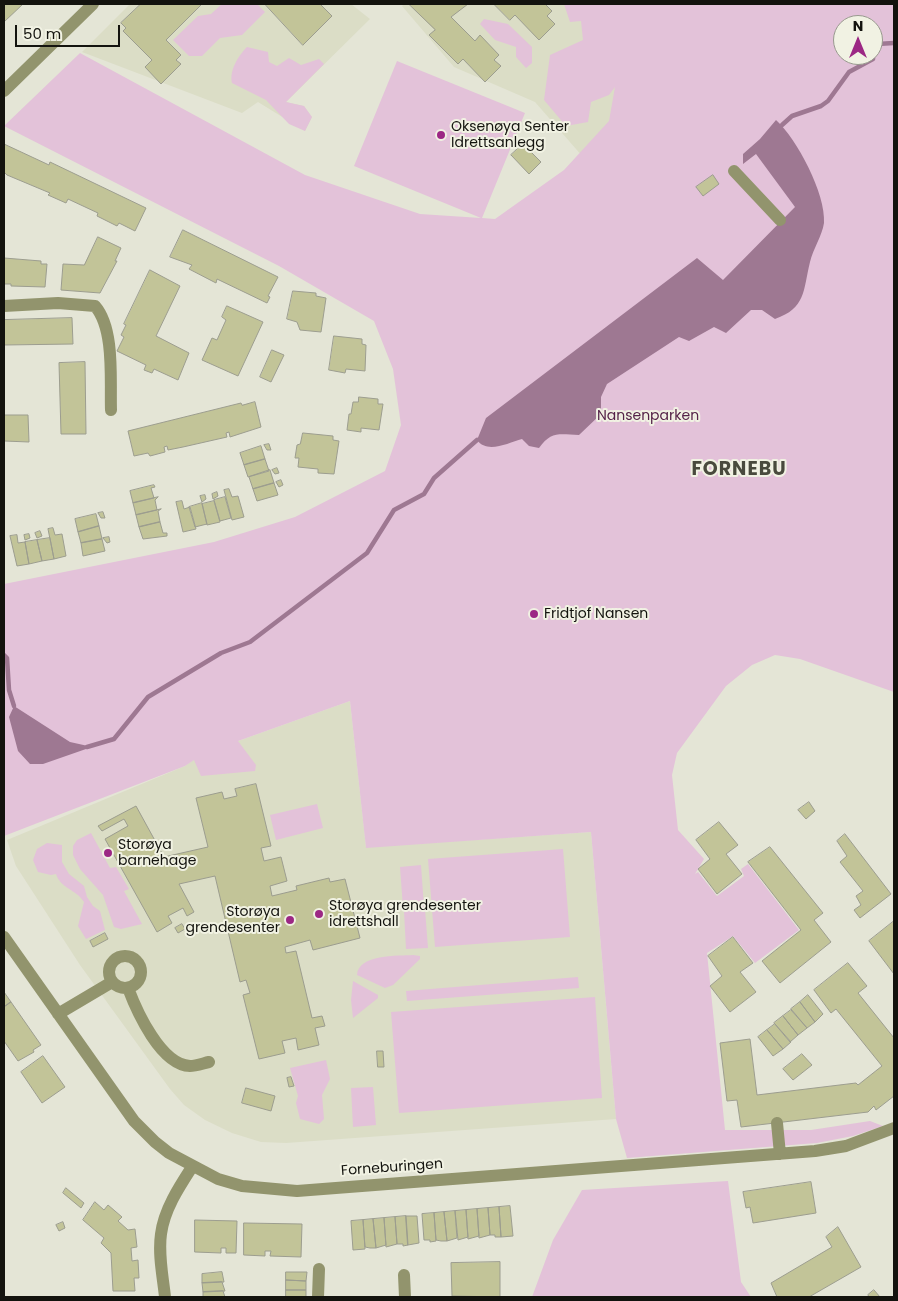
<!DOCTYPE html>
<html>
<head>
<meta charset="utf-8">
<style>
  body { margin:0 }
  #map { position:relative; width:898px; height:1301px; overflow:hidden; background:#e4e5d6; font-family:Poppins,sans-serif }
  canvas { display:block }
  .frame { position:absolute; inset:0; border:5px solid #13130e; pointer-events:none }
  .north { position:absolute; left:833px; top:15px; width:50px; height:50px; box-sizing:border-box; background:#f1f2e3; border:1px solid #98998e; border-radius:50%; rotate:0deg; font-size:14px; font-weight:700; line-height:20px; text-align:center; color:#13130e }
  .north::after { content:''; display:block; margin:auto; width:18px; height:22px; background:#9c2884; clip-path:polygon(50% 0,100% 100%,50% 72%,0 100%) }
  .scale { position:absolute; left:15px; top:25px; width:105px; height:22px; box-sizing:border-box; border:2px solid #13130e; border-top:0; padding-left:6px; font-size:15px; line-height:18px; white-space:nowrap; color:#13130e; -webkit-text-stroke:4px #f1f2e3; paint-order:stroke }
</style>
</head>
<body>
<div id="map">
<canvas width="898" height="1301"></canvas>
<div class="frame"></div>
<div class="north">N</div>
<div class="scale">50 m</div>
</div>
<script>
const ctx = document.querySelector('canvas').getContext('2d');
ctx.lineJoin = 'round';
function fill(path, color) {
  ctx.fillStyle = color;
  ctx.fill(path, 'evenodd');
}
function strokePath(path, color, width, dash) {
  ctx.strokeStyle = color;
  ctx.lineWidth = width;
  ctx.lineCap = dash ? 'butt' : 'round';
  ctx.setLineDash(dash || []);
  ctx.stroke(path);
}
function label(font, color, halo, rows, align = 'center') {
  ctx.font = font + ' Poppins,sans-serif';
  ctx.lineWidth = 4;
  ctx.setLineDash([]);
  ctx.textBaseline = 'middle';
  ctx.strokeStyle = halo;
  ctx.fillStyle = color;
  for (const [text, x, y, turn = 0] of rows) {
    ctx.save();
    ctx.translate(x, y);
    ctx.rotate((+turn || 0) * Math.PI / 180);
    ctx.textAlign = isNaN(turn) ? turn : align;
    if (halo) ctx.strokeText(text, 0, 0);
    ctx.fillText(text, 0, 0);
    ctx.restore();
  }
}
const built = new Path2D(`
  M130 4H351L370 19 286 102 304 106 312 117 305 131 258 102 242 113 82 52Z
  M404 4H641L650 87 583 157 535 102 454 67 402 6Z
  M350 701 366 847 591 832 616 1119 286 1143 261 1142 232 1133 205 1120 184 1105 170 1089 80 965 16 866 7 840 185 766 194 759 238 741Z`);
const green = new Path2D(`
  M222 4H257L265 12 242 35 220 38 202 56H189L173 40 198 16 211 14Z
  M564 4 894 5V692L800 659 775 655 752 665 726 686 677 753 672 775 678 830 704 859 695 874 698 872 717 896 744 876 741 869 748 864 799 930 755 963 733 936 707 953 725 1130H811L870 1121 883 1126 853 1136 817 1143 627 1158 616 1119 591 832 366 848 350 701 238 741 256 765 255 771 201 776 194 760 185 766 4 836V584L214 542 295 517 385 471 401 425 393 369 374 321 279 266 4 126 80 53 305 175 420 214 481 218 354 166 397 61 525 113 482 218 495 219 564 170 609 121 615 87 609 95 591 102 588 122 566 126 544 100 550 55 583 40 581 21 570 22ZM843 25H873V55H843Z
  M484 19 508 24 532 47V63L526 68 516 57V47L495 40 480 24Z
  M247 47 268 52 269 62 277 66 289 58 301 65 319 59 324 64 286 102 304 106 312 117 305 131 289 124 266 100 232 83C229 70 239 55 247 47Z
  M317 804 323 828 276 840 270 815Z
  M91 833 110 868 116 867 129 889 124 891 142 924 121 929 114 927 103 895 80 869 73 855V846L77 840Z
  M47 843 62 845V862L69 874 84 886 87 897 93 906 100 911 105 930 86 939 78 926 84 902C76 889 61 889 56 874L51 875 38 872 33 860 37 849Z
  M563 849 570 937 435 947 428 859Z
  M421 865 424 907 403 908 400 867Z
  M425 909 428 948 406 949 404 911Z
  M413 955 420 956V959L393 985 385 988 357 975C358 954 398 956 413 955Z
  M578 977 579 988 407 1001 406 991Z
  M353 981 378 995V998L353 1018 351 1000Z
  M595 997 602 1098 399 1113 391 1012Z
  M326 1060 330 1079 322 1095 324 1119 319 1124 300 1119 296 1103 298 1096 290 1068Z
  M373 1087 376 1125 353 1127 351 1088Z
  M728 1181 741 1282 751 1297H532L553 1240 582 1190Z`);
const water = new Path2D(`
  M776 120C797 139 826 194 824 223 822 236 813 249 810 262 803 291 806 308 775 319L762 310H751L726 333 714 327 689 341 679 337 607 384 601 397V414L579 435C559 434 551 431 539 448L529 446 522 439C508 443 487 454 477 440L486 418 697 258 723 280 795 207 756 154 743 164V154L760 139Z
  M14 706 70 742 88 746 86 749 43 764H30L18 751 9 717Z`);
const stream = new Path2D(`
  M782 125 792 116 821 106 828 101 849 72 873 59 874 47 877 44 894 43
  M4 655 7 658 9 690 14 706
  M87 747 114 739 148 697 221 653 250 642 367 553 394 510 424 494 434 478 477 440`);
const building = new Path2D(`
  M4 4H23L4 22Z
  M141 4H202L166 40 181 55 176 60 181 64 161 84 145 67 152 60 123 31 126 28 121 23Z
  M265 4H320L332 16 303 45Z
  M409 4H468L451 17 475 41 480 35 499 55 494 60 501 66 485 82 463 59 458 64 429 35 435 30Z
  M494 4H545L552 11 547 16 555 24 539 40 515 15 510 20Z
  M4 144 49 165 50 162 146 208 135 231 119 223 117 226 97 216 98 213 68 199 66 203 48 195 50 193 7 175 4 172Z
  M523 144 541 162 529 174 511 155Z
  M713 175 719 184 703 196 696 187Z
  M183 230 278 277 268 296 270 297 267 303 217 279 216 283 189 269 192 265 170 257Z
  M98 237 121 248 115 261H117L100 293 61 290 63 264 84 265Z
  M4 258 41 261V264H47L45 287 11 286V284H4Z
  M150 270 180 286 156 336 189 353 178 380 154 369 152 373 144 370 146 365 117 351 124 337 121 335 126 325 124 324Z
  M293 291 316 293V296L326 298 321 332 300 330 297 322 287 319Z
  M227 306 263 322 238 376 202 360 212 338 217 340 226 320 222 317Z
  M72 318 73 344 4 345V320Z
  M334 336 362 339V344L366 345 365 371 346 369 345 373 329 370Z
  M272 350 284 355 271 382 260 377Z
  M85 362 86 434H61L59 363Z
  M359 397 378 399V404H383L379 430 361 428V432L347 430 349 414H351L353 402H358Z
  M255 402 261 427 230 437 229 432 226 433 227 437 183 447 168 450 167 446 164 447 165 452 150 456 148 453 134 456 128 431 241 403 242 405Z
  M4 415H28L29 442 4 441Z
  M303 433 333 436V440L339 441 334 474 318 473V469L298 467 299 458H295L297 445 300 444Z
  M269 444 271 450H267L264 445Z
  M261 446 265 459 244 465 240 453Z
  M265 459 269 471 248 477 244 465Z
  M277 468 279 473 275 474 272 470Z
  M270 470 274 483 253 489 249 477Z
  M281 480 283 485 279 487 276 482Z
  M274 483 278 495 257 501 253 489Z
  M154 485 155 487 151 488 154 498 133 503 130 491Z
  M229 489 232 497 238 496 244 517 232 520 224 490Z
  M217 492 218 496 213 499 212 494Z
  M205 495 206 499 202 502 200 496Z
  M158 497 155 500 157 510 136 515 133 503Z
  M225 497 231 518 220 521 214 500Z
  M182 501 184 509 190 507 196 529 183 532 176 502Z
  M214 501 220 522 207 525 202 504Z
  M202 503 207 524 195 527 189 507Z
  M161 509 158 511 160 522 139 527 136 515Z
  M103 512 105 518H101L98 513Z
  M96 514 99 526 78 532 75 519Z
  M160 522 163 533H167V536L143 539 139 527Z
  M99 526 102 539 81 543 78 532Z
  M53 528 55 535 62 534 66 556 54 559 48 529Z
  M40 531 42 536 37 538 35 533Z
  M29 534 30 538 25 540 24 535Z
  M17 535 18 543 25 542 29 564 17 566 10 536Z
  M109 537 110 542 107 543 103 538Z
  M50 538 54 559 42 561 37 540Z
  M102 539 105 551 83 556 81 543Z
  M37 540 42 561 29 564 25 542Z
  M256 784 271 846 261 848 264 861 281 857 287 881 270 886 272 896 297 890 296 886 329 878 330 882 345 879 360 938 313 950 310 940 285 947 286 953 296 951 312 1018 322 1016 325 1026 315 1028 319 1045 298 1050 296 1038 282 1041 285 1053 259 1059 243 995 250 993 246 980 240 982 215 876 179 884 194 912 187 916 183 908 168 916 172 923 157 932 105 839 128 826 124 819 102 831 98 826 136 806 164 857 208 847 196 798 222 792 224 799 237 796 235 789Z
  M809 802 815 811 806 819 798 810Z
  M719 822 738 845 726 854 742 874 717 894 698 869 710 859 696 840Z
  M845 834 891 894 860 918 854 910 861 905 856 896 863 891 840 862 847 856 837 841Z
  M770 847 823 913 814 920 831 942 780 983 762 961 801 930 748 862Z
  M894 921V974L869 941Z
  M182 924 185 929 178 933 175 928Z
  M105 933 108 939 93 947 90 941Z
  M733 937 753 963 740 972 756 992 730 1012 710 986 722 976 708 956Z
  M848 963 867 986 858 993 894 1038V1096L876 1110 874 1106 868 1112 741 1127 737 1100 727 1101 720 1043 750 1039 757 1095 856 1083 858 1085 882 1066 836 1009 831 1013 814 990Z
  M4 992 11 1002 4 1007Z
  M808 995 823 1014 815 1022 800 1002Z
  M11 1002 41 1045 33 1050 34 1052 18 1061 4 1041V1007Z
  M800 1002 815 1022 807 1028 791 1009Z
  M791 1010 807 1028 798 1035 783 1016Z
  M783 1016 798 1035 790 1042 774 1023Z
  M775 1024 791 1042 783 1049 767 1030Z
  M767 1030 783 1049 773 1056 758 1037Z
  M377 1051H383L384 1067H378Z
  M802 1054 812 1065 793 1080 783 1069Z
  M43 1056 65 1087 42 1103 21 1072Z
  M291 1077 294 1086 289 1087 287 1078Z
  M246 1088 275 1096 271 1111 242 1103Z
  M811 1182 816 1213 753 1223 750 1207 746 1208 743 1192Z
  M66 1188 84 1203 81 1208 63 1193Z
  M95 1202 104 1210 108 1205 122 1217 118 1221 128 1230 135 1229 137 1247 131 1248 132 1261 138 1260 139 1278H134L135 1291H113L111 1253 101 1243 104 1238 83 1220Z
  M510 1206 513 1236 501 1237 499 1207Z
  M499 1207 501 1237H495V1235H490L488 1208Z
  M488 1208 490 1235 479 1238 477 1209Z
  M477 1209 479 1236 468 1239 466 1210Z
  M466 1210 468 1237 458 1240 455 1211Z
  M455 1211 457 1238 447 1241 444 1212Z
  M444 1212 447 1241H441L436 1240 434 1213Z
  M434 1213 436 1241 430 1242V1240H424L422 1214Z
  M406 1216 408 1245 403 1246V1244H397L395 1217Z
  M406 1216H417L419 1243 408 1245Z
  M395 1217 397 1244 386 1247 384 1218Z
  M384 1218 386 1245 376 1248 373 1219Z
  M373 1219 376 1248H370L365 1247 363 1220Z
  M195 1220 237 1221 236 1253H226V1248H221V1253L195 1252Z
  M363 1220 365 1249 353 1250 351 1221Z
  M63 1222 65 1228 59 1231 56 1225Z
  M244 1223 302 1224 301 1257 270 1256 271 1251H265V1256L244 1255Z
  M838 1227 861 1267 809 1297H777L771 1283 832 1247 826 1237Z
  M500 1262V1297L452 1296 451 1263Z
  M222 1272 224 1282 202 1283V1274Z
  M286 1272H307L306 1281 286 1280Z
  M286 1280 306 1281V1290H286Z
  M222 1282 225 1291 203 1292 202 1283Z
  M286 1290H306V1297H286Z
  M874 1290 880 1297H869L868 1295Z
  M223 1291 225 1297H203V1292Z`);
const minor = new Path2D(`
  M4 91 93 4
  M734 171 780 220
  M4 306 58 303 95 306C115 329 110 380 111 410
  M4 937 134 1121 155 1142 169 1153 218 1179 242 1186 297 1191 815 1151 846 1146 894 1128
  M109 972a16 16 0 1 1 32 0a16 16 0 1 1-32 0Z
  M128 988C137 1012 161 1065 190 1066 196 1066 204 1063 209 1062
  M58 1014 112 982
  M777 1123 780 1154
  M404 1275 405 1297
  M165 1297C163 1277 158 1255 161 1234 164 1210 179 1187 192 1167
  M318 1297 319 1269`);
const markers = [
  [441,135,5,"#9c2884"],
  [534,614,5,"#9c2884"],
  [108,853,5,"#9c2884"],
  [319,914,5,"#9c2884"],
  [290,920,5,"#9c2884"]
];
const poiNames = [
  ["Oksenøya Senter",451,127],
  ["Idrettsanlegg",451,143],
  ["Fridtjof Nansen",544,614],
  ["Storøya",118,845],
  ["barnehage",118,861],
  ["Storøya grendesenter",329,906],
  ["idrettshall",329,922],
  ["Storøya",280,912,"right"],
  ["grendesenter",280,928,"right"]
];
const parkNames = [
  ["Nansenparken",648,416]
];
const streetNames = [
  ["Forneburingen",392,1168,-4]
];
const districtNames = [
  ["FORNEBU",739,470]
];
fill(built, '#dbddc6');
fill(green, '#e3c2d9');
fill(water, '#9e7892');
strokePath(stream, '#9e7892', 4.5);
fill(building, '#c2c498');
strokePath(building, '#9c9d8f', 1);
strokePath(minor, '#92946d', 12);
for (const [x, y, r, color] of markers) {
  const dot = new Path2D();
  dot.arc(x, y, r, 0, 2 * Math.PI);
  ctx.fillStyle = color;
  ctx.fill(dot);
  strokePath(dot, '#f1f2e3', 2);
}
label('14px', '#13130e', '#f1f2e3', poiNames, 'left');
label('14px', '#552349', '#f1f2e3', parkNames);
label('14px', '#13130e', '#f1f2e3', streetNames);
ctx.letterSpacing = '1px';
label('bold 19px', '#494a3d', '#f1f2e3', districtNames);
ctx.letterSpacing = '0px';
</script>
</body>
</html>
